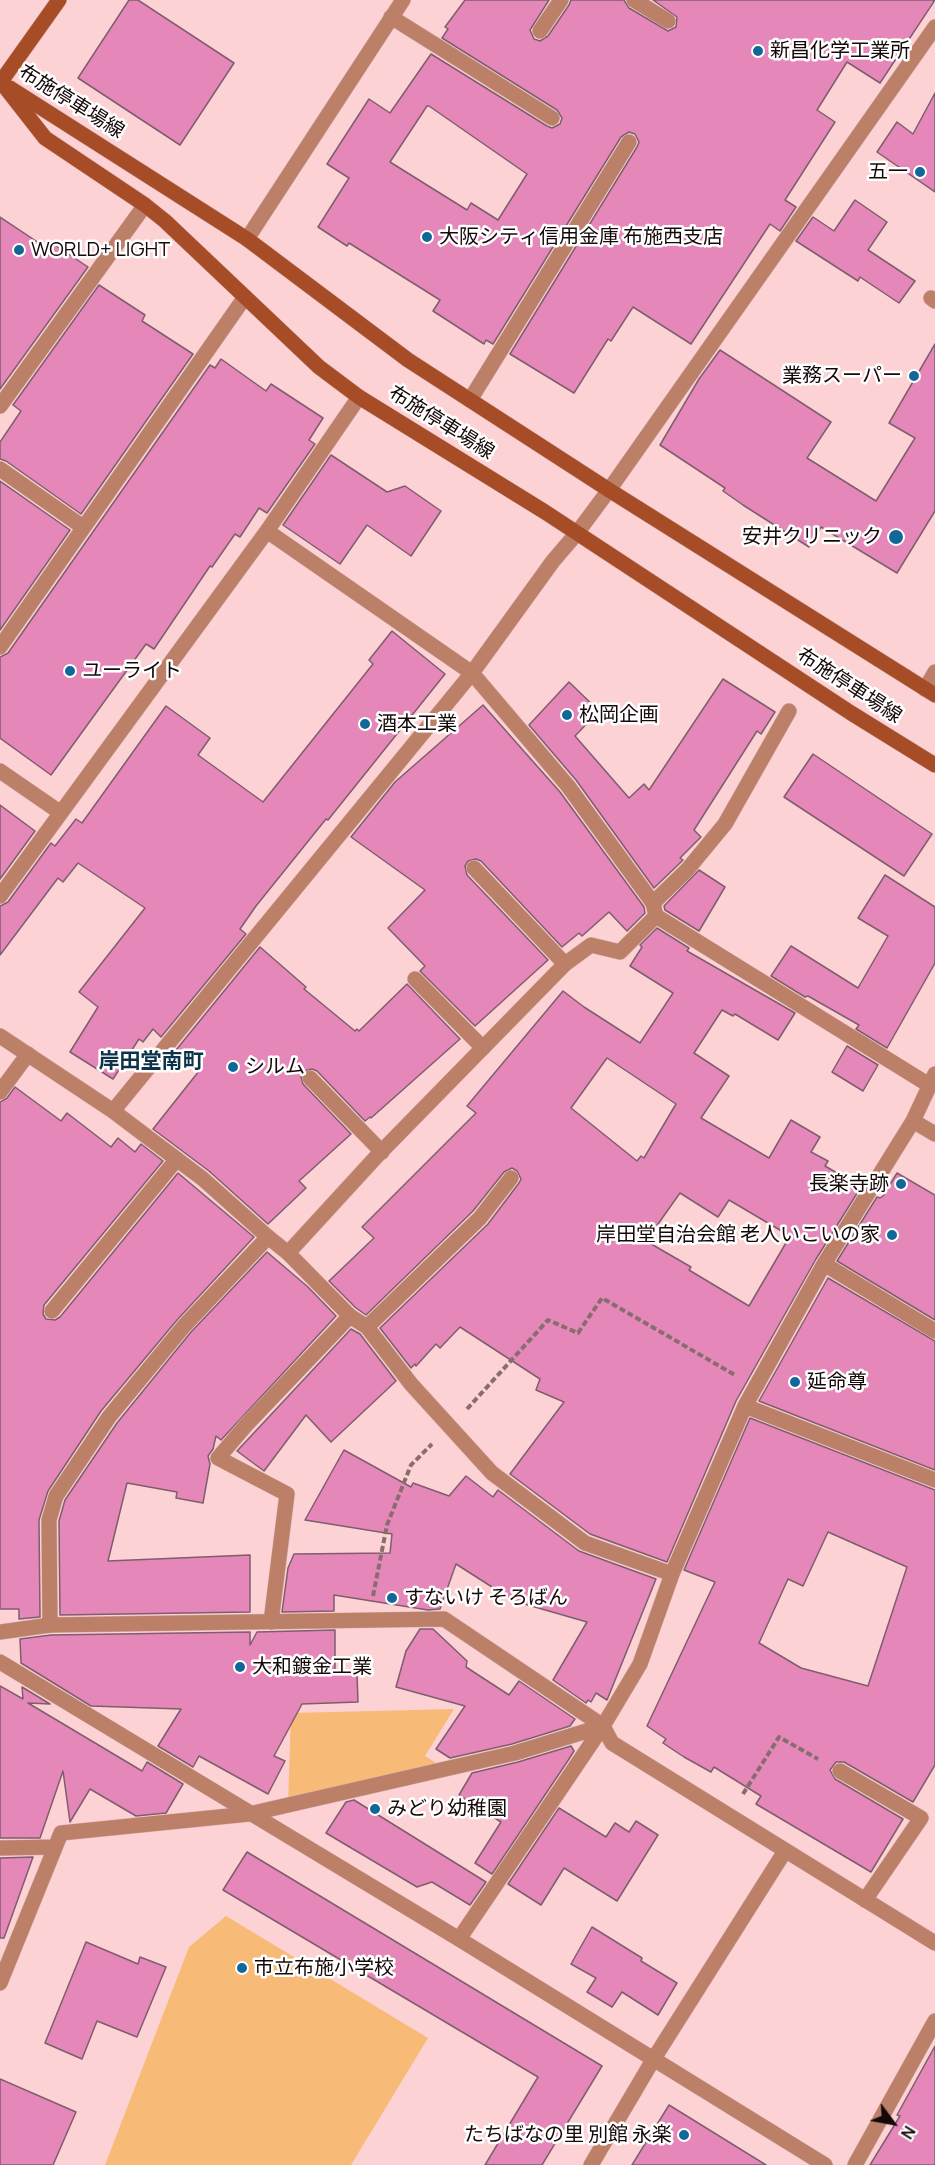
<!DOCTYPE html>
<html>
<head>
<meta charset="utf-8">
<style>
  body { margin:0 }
  #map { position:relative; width:935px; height:2165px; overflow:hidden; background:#fdd2d4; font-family:Manrope,sans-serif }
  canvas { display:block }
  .north { position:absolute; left:863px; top:2093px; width:60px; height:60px; -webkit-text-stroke:4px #fff; paint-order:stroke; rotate:122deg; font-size:16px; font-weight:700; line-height:24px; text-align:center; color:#150809 }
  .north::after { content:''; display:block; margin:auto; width:21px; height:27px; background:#150809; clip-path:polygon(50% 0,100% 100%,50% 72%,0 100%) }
</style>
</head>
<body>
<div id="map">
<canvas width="935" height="2165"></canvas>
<div class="north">N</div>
</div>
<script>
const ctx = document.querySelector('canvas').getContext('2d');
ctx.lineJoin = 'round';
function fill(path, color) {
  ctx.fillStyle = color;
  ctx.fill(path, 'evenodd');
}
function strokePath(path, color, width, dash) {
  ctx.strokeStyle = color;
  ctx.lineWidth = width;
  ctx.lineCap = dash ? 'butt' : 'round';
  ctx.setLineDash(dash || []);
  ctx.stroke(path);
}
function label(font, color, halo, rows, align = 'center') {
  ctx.font = font + ' Manrope,"Noto Sans JP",sans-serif';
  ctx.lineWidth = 5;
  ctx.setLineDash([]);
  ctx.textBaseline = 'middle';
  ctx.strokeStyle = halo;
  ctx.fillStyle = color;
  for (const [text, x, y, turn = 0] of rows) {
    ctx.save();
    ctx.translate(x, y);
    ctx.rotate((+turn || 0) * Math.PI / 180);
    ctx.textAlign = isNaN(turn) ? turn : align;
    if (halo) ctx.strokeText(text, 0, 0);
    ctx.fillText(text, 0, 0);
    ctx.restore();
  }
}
const green = new Path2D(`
  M454 1709 425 1756 444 1768 288 1805 291 1713Z
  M226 1916 428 2038 351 2165H105L189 1947Z`);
const building = new Path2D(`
  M129 0H138L234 63 180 145 78 78Z
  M465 0H549L530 30 534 39 540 41 548 36 569 5 571 0H624L629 8 668 31 676 27 677 17 653 0H935L880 83 847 62 817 110 835 122 785 200 796 207 780 231 770 224 691 344 633 307 611 341 608 339 574 393 510 354 637 147 639 142 635 134 629 132 621 137 493 344 486 340 484 344 433 311 440 300 349 243 347 246 318 227 349 178 327 164 369 99 390 113 431 54 547 126 552 128 560 124 562 118 557 110 442 38 448 29 445 27ZM427 106H429L527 174 498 220 471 203 467 210 390 162Z
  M935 93V192L877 152 897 122 913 134Z
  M855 200 887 222 868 250 915 281 899 303 860 277 858 281 796 241 813 217 834 231Z
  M0 217 51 251 55 245 88 267 0 389Z
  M99 285 145 315 142 321 193 354 81 514 6 461 0 459V442L21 411 13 405Z
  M935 344V511L897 573 821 527 809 547 743 505 723 491 725 488 660 445 699 379 720 350 831 422 807 458 876 501 915 438 889 423Z
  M221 359 266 391 271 384 323 418 309 440 315 444 267 513 259 508 240 537 235 534 212 567 210 566 154 649 146 644 51 775 0 738V657L8 653 210 365 215 368Z
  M331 455 387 492 405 486 441 511 411 556 367 525 340 564 283 525Z
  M0 481 70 530 0 630Z
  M392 631 445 674 328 820 326 819 256 906 240 929 246 934 161 1037 153 1029 143 1042 139 1039 113 1079 70 1052 98 1007 79 992 145 908 78 863 63 882 58 878 0 955V906L8 902 51 843 55 846 76 819 82 823 166 706 210 738 198 755 263 802 373 664 369 660Z
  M723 679 775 712 761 734 757 731 694 830 701 837 680 858 683 860 680 863 654 888 576 780 529 725 569 682 599 711 575 736 629 798 644 784 649 790Z
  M483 705 560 792 644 907 645 913 627 931 609 912 582 936 579 933 562 947 481 861 476 859 468 861 465 866 467 875 548 960 475 1026 420 971 425 966 388 928 425 890 351 837 395 782Z
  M813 754 932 834 904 876 784 797Z
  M0 805 35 831 0 879Z
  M699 870 725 887 699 931 665 910 664 906Z
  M885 875 935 907V963L887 1048 856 1029 859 1025 808 996 805 997 771 976 791 946 858 988 888 936 858 918Z
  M657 928 689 948 687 951 795 1013 778 1040 735 1014 733 1016 722 1010 694 1053 729 1076 701 1118 769 1158 791 1120 820 1137 811 1152 828 1161 825 1166 861 1187 816 1259 736 1401 667 1562 590 1534 510 1474 564 1402 536 1390 540 1379 460 1327 440 1348 436 1344 416 1366 415 1364 411 1368 380 1328 488 1224 519 1183 521 1179 517 1171 512 1168 504 1172 473 1211 366 1315 356 1308 329 1281 374 1238 362 1227 476 1113 467 1106 563 991 584 1007 640 1043 673 993 630 966 642 947 640 945ZM607 1058 676 1104 644 1158 641 1156 637 1161 571 1108ZM680 1193 718 1217 729 1200 790 1236 749 1306 689 1270 691 1267 646 1241Z
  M260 947 306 987 304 989 355 1031 357 1029 359 1031 407 984 460 1039 371 1118 370 1117 365 1121 317 1071 312 1069 304 1071 301 1076 303 1084 351 1134 299 1181 306 1188 268 1224 209 1171 153 1129 199 1071 176 1050Z
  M847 1046 878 1065 863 1091 832 1072Z
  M15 1087 61 1121 67 1113 111 1147 118 1138 135 1152 141 1144 163 1161 44 1305 43 1314 46 1319 55 1320 60 1317 178 1173 254 1237 177 1320 101 1411 48 1491 39 1520 40 1617 19 1619V1609H0V1102L7 1098Z
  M897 1173 935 1195V1320L837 1261 877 1197 880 1198 883 1196Z
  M267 1252 308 1287 336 1316 221 1440 216 1436 213 1449 208 1456 210 1464 203 1503 176 1498 177 1492 127 1483 108 1561 250 1555V1612L60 1615 59 1521 65 1500 117 1423 191 1332Z
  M828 1278 935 1341V1470L759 1401Z
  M351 1329 360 1334 396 1381 331 1442 306 1415 264 1471 237 1451Z
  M750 1418 935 1490V1765L913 1802 844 1762H836L830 1770 835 1779 903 1819 871 1872 756 1804 761 1796 714 1767 711 1772 684 1757 663 1743 666 1739 647 1726 715 1582 684 1570ZM828 1532 907 1567 868 1686 801 1668 759 1643 788 1579 803 1586Z
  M344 1450 411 1487 413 1483 449 1496 466 1476 493 1497 498 1490 579 1551 656 1579 607 1700 596 1693 591 1702 588 1700 586 1703 553 1680 587 1622 514 1601 456 1564 440 1609 428 1610 334 1595V1611L282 1612 288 1568 294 1554 390 1553 392 1534 305 1520Z
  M420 1629H433L467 1661 466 1667 509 1695 519 1681 575 1719 570 1726 512 1744 450 1758 436 1749 465 1706 396 1687 406 1651Z
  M335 1630V1673H357L358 1702 302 1704 274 1756 285 1761 268 1794 199 1756 193 1767 158 1746 181 1709 91 1706 21 1663 20 1639 51 1635 250 1632V1645L257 1632Z
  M0 1686 23 1699 22 1687 50 1704 28 1703 142 1771 147 1762 183 1784 166 1813 136 1816 90 1789 70 1822 63 1771 40 1838H0Z
  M571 1746 574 1751 569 1759 492 1874 475 1863 501 1822 459 1795 472 1773 518 1762Z
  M354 1800 486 1882 470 1905 432 1882 417 1887 326 1833 346 1802Z
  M559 1808 606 1837 615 1823 629 1832 636 1821 658 1835 617 1901 564 1868 541 1905 508 1884Z
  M247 1852 602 2066 542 2165H485L538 2077 223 1890Z
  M33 1857 4 1938H0V1858Z
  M592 1927 642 1958 641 1961 677 1983 658 2015 622 1992 612 2007 587 1992 596 1978 571 1964Z
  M86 1942 138 1964 140 1957 166 1967 137 2037 97 2021 82 2059 45 2043Z
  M935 2046V2165H870L900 2116 897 2115Z
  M0 2079 76 2112 53 2165H0Z
  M669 2105 766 2165H632Z`);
const path = new Path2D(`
  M467 1409 548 1320 578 1333 602 1298 735 1375
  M373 1596 387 1525 411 1465 432 1444
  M743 1794 779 1737 818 1759`);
const lane = new Path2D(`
  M540 31 561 0
  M470 400 629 142
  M0 406 145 205
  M474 868 565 964
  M415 979 483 1048
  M310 1078 382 1152
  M271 1622 287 1494 218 1458 247 1424 350 1316
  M50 1625 49 1520 56 1496 109 1417 184 1326 268 1237
  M840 1771 921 1818 865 1900`);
const street = new Path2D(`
  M634 0 668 21
  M391 17 552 118
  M247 239 403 0
  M931 298 935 301
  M0 469 83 527
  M267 531 472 673 568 786 653 903 656 916 929 1085
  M0 647 245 297
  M925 689 935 672
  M0 771 61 813
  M0 896 267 531 359 397
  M653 903 687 870 725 824 789 711
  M0 1036 113 1111 203 1179 268 1237 288 1253 350 1316 367 1327 411 1384 492 1473 585 1543 672 1574
  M0 1092 28 1054
  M113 1111 472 673 553 561 577 533 609 490 935 27
  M913 1121 935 1134
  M288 1253 377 1156 565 964 591 945 620 952 656 916
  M824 1264 935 1331
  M52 1311 177 1159
  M367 1327 480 1218 511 1178
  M745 1406 935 1480
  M0 1632 50 1625 444 1619 603 1726 612 1743 935 1943
  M0 1662 459 1939 825 2165
  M0 1848 55 1847
  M459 1939 603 1726 640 1664 672 1574 745 1406 824 1264 913 1121 935 1074
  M0 1983 61 1833 249 1814 515 1753 603 1726
  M591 2165 653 2060 785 1851
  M855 2165 935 2021`);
const secondary = new Path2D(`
  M1 82 45 138 145 205 165 221 319 367 359 397 545 512 851 713 935 765
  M0 83 59 0
  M10 88 247 239 408 360 609 490 935 695`);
const markers = [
  [758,51,6,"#116797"],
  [920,172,6,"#116797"],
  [427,237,6,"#116797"],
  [19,250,6,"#116797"],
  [914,376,6,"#116797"],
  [896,537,8,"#116797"],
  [70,671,6,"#116797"],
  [567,715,6,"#116797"],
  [365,724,6,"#116797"],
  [233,1067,6,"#116797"],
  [901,1184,6,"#116797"],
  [892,1235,6,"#116797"],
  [795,1382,6,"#116797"],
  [392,1598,6,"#116797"],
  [240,1667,6,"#116797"],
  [375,1809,6,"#116797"],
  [242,1968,6,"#116797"],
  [684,2135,6,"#116797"]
];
const poiNames = [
  ["新昌化学工業所",770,51],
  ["五一",908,172,"right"],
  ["大阪シティ信用金庫 布施西支店",439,237],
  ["WORLD+ LIGHT",31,250],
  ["業務スーパー",902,376,"right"],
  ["安井クリニック",882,537,"right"],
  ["ユーライト",82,671],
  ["松岡企画",579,715],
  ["酒本工業",377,724],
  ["シルム",245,1067],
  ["長楽寺跡",889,1184,"right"],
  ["岸田堂自治会館 老人いこいの家",880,1235,"right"],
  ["延命尊",807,1382],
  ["すないけ そろばん",404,1598],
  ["大和鍍金工業",252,1667],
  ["みどり幼稚園",387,1809],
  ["市立布施小学校",254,1968],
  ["たちばなの里 別館 永楽",672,2135,"right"]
];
const streetNames = [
  ["布施停車場線",71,102,32],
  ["布施停車場線",441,423,32],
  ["布施停車場線",849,686,33]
];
const neighbourhoodNames = [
  ["岸田堂南町",151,1062]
];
fill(green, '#f7bb77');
fill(building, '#e588b9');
strokePath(building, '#7e5d6d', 1.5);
strokePath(lane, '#d8b2b4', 16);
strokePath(street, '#d8b2b4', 16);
strokePath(secondary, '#d8b2b4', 16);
strokePath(path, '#896d6e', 4, [6, 3]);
strokePath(lane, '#bc7f67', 15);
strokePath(street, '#bc7f67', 15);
strokePath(secondary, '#a64d28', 15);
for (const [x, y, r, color] of markers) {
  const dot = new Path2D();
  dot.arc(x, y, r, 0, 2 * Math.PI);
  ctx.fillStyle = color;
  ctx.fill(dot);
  strokePath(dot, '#fff', 2);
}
label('20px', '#150809', '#fff', poiNames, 'left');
label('20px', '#150809', '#fff', streetNames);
label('bold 21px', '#0d334b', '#fff', neighbourhoodNames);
</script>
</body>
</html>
